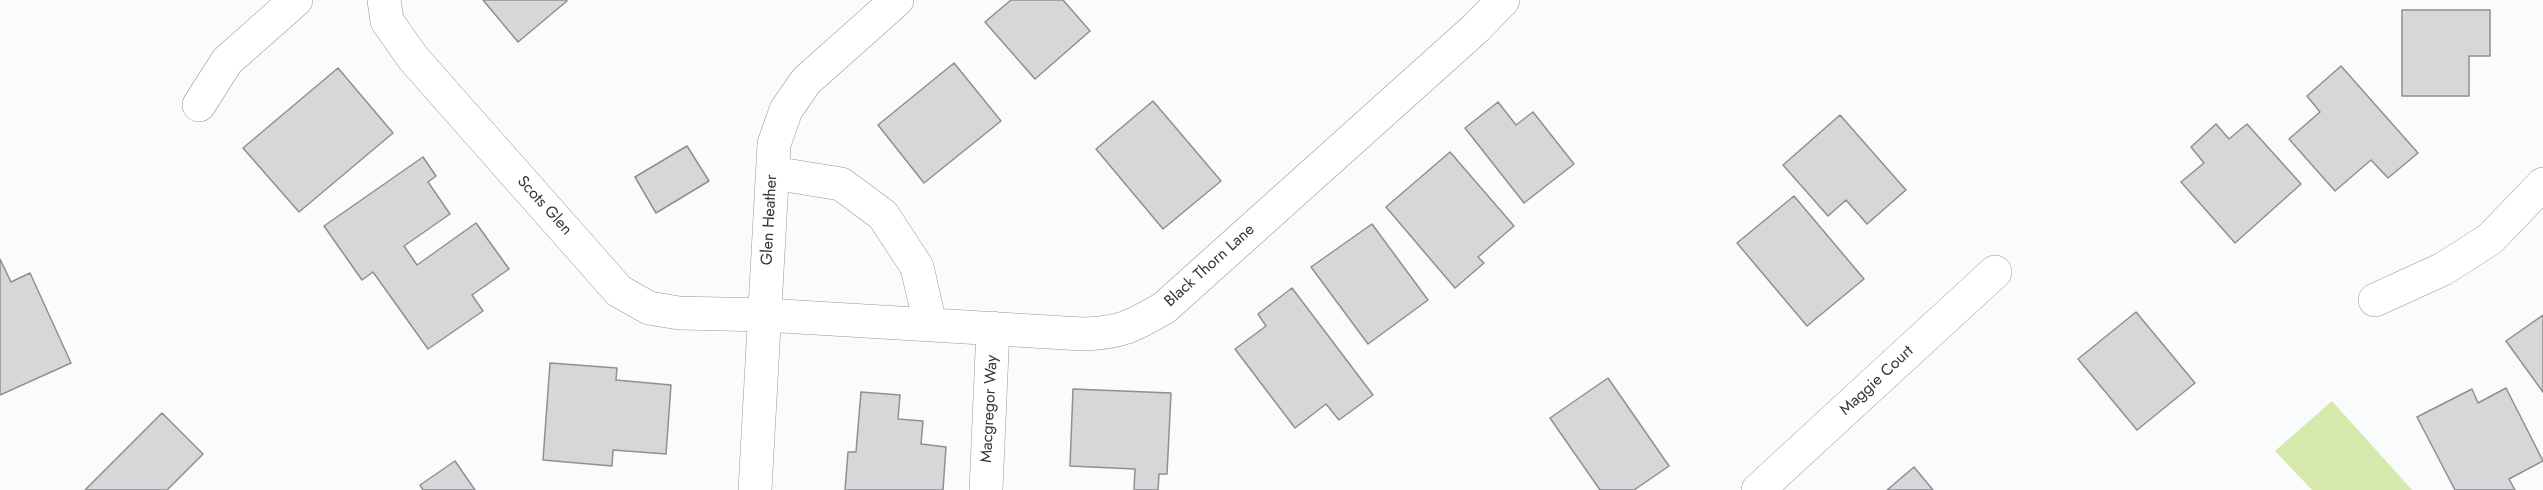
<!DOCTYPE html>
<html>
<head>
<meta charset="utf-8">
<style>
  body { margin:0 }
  canvas { display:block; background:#f9fbfd }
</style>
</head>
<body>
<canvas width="2543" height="490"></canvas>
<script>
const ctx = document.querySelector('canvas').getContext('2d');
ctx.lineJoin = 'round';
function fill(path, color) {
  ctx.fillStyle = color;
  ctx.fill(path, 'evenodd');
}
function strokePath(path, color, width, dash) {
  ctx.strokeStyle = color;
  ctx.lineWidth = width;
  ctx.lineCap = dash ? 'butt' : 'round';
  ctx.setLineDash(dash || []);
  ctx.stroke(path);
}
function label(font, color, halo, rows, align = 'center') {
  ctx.font = font + ' Jost,sans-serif';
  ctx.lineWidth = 4.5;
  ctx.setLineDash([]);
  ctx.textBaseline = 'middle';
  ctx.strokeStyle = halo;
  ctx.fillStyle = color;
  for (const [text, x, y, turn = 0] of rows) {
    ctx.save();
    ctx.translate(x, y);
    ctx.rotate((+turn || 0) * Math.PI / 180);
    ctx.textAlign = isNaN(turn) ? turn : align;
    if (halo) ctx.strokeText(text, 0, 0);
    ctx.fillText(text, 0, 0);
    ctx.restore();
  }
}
const green = new Path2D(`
  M2332 401 2412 490H2312L2275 451Z`);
const building = new Path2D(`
  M483 0H566L567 1 518 42Z
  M1011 0H1063L1090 31 1035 79 985 22Z
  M2402 10H2490V56H2469V96H2402Z
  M954 63 1001 121 924 183 878 125Z
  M2341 66 2418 153 2388 178 2371 160 2335 191 2289 139 2320 112 2307 96Z
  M338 68 393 133 299 212 243 148Z
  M1153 101 1221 181 1163 229 1096 149Z
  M1498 102 1516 125 1533 112 1574 164 1524 203 1465 128Z
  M1840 115 1906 190 1867 224 1846 200 1828 216 1783 165Z
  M2216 124 2229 139 2247 124 2301 184 2235 243 2181 182 2204 163 2191 147Z
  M687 146 709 181 656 213 635 177Z
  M1450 152 1514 226 1478 257 1484 263 1455 288 1386 207Z
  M423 157 436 176 428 182 450 214 404 246 417 265 476 223 509 269 472 295 483 311 428 349 373 272 362 280 324 226Z
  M1794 196 1864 279 1807 326 1737 243Z
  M1372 224 1428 300 1368 344 1311 267Z
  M0 259 11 282 30 273 71 363 0 395Z
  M1292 288 1373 395 1339 420 1326 404 1295 428 1235 349 1266 326 1258 314Z
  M2136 312 2195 383 2137 430 2078 359Z
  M2543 315V392L2506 341Z
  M550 363 617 368 616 380 671 385 666 454 613 450 612 466 543 460Z
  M1608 378 1669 466 1634 490H1600L1550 418Z
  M2506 388 2543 461 2509 479 2515 490H2455L2417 417 2472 389 2478 403Z
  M1073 389 1171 393 1167 474H1159L1158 490H1134L1135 469 1070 466Z
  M861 392 900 395 898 419 923 421 921 444 946 447 943 490H845L848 452H856Z
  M162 413 203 454 167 490H85Z
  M455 461 475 490H423L420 485Z
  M1914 467 1933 490H1887Z`);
const minor = new Path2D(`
  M384 0 387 21 413 58 619 291 649 308 679 313 765 315 1082 334C1120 333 1131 327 1164 308L1476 28 1503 0
  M199 105 227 61 296 0
  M773 173 841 184 883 215 917 267 930 324
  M2375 300 2443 269 2490 239 2543 184
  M755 490 774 144 786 110 806 81 897 0
  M986 490 993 328
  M1758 490 1995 272`);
const streetNames = [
  ["Scots Glen",544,206,48],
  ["Glen Heather",770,220,-87],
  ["Black Thorn Lane",1210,266,-42],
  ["Maggie Court",1877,381,-43],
  ["Macgregor Way",990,409,-87]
];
fill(green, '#d6e9ad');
fill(building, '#d5d7d9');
strokePath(building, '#8e9092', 1.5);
strokePath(minor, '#96989b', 34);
strokePath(minor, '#fff', 33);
label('16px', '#343536', '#fff', streetNames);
</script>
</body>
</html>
